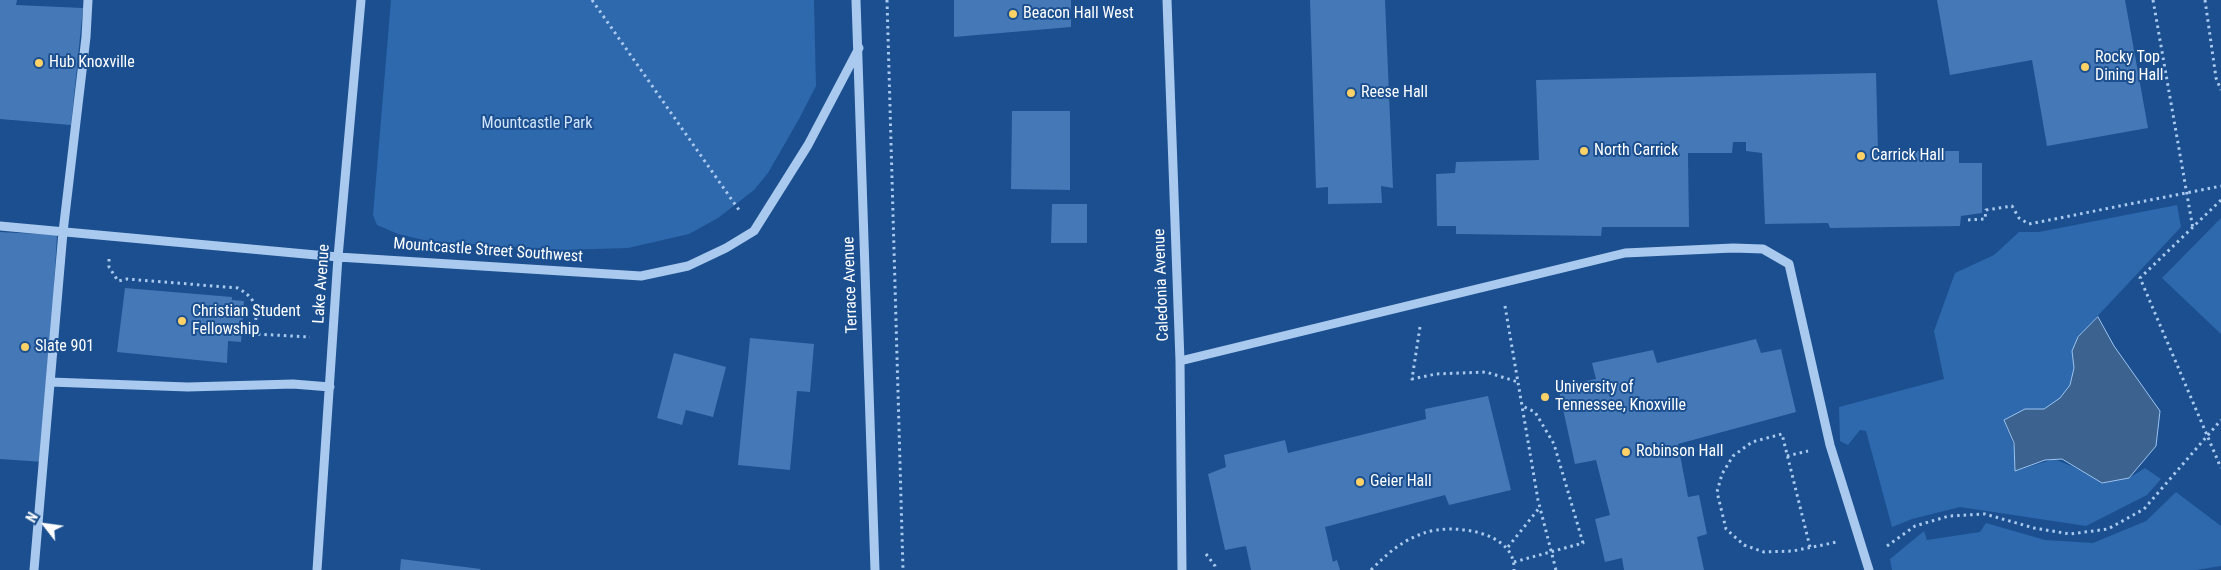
<!DOCTYPE html>
<html>
<head>
<meta charset="utf-8">
<style>
  body { margin:0 }
  #map { position:relative; width:2221px; height:570px; overflow:hidden; background:#1b4f8f; font-family:"Roboto Condensed",sans-serif }
  canvas { display:block }
  .north { position:absolute; left:20px; top:500px; width:50px; height:50px; -webkit-text-stroke:4px #1b4f8f; paint-order:stroke; rotate:300deg; font-size:14px; font-weight:700; line-height:20px; text-align:center; color:#fff }
  .north::after { content:''; display:block; margin:auto; width:18px; height:22px; background:#fff; clip-path:polygon(50% 0,100% 100%,50% 72%,0 100%) }
</style>
</head>
<body>
<div id="map">
<canvas width="2221" height="570"></canvas>
<div class="north">N</div>
</div>
<script>
const ctx = document.querySelector('canvas').getContext('2d');
ctx.lineJoin = 'round';
function fill(path, color) {
  ctx.fillStyle = color;
  ctx.fill(path, 'evenodd');
}
function strokePath(path, color, width, dash) {
  ctx.strokeStyle = color;
  ctx.lineWidth = width;
  ctx.lineCap = dash ? 'butt' : 'round';
  ctx.setLineDash(dash || []);
  ctx.stroke(path);
}
function label(font, color, halo, rows, align = 'center') {
  ctx.font = font + ' "Roboto Condensed",sans-serif';
  ctx.lineWidth = 4;
  ctx.setLineDash([]);
  ctx.textBaseline = 'middle';
  ctx.strokeStyle = halo;
  ctx.fillStyle = color;
  for (const [text, x, y, turn = 0] of rows) {
    ctx.save();
    ctx.translate(x, y);
    ctx.rotate((+turn || 0) * Math.PI / 180);
    ctx.textAlign = isNaN(turn) ? turn : align;
    if (halo) ctx.strokeText(text, 0, 0);
    ctx.fillText(text, 0, 0);
    ctx.restore();
  }
}
const green = new Path2D(`
  M391 0H814L816 86 799 119 768 173 754 190 718 218 689 234 628 248 561 250 428 241 398 234 377 225 373 215Z
  M2177 205 2181 227 2078 337 2073 357 2074 368 2070 385 2060 399 2044 409H2025L2004 420 2014 447 2015 471 2054 459 2076 468 2102 483 2129 478 2145 468 2161 479 2147 495 2086 526 1960 507 1912 519 1892 527 1866 431 1860 430 1848 445 1840 441 1839 407 1944 379 1934 331 1955 273 1994 255 2019 232H2039Z
  M2221 218V334L2162 278Z
  M2176 492 2221 526V566L2196 570H1892L1890 559 1924 531 1927 540 1980 532 1986 523 2045 540 2093 543 2146 521Z`);
const water = new Path2D(`
  M2098 317 2114 346 2160 411 2156 446 2129 478 2102 483 2062 459 2045 460 2015 471 2014 443 2004 420 2025 409H2044L2060 398 2070 385 2074 368 2072 351 2078 337Z`);
const building = new Path2D(`
  M0 0H17L16 5 83 8 71 125 0 119Z
  M954 0H1071V27L954 37Z
  M1310 0H1385L1393 188 1381 186 1382 203 1328 204V187L1316 188Z
  M1937 0H2125L2148 128 2047 146 2032 60 1950 75Z
  M1876 73 1878 151H1959V163H1982V213L1961 216 1960 226 1830 228 1828 223 1765 224 1762 153 1746 151V142H1733L1732 153H1688L1689 227H1602L1601 236 1456 234V226H1437L1436 174 1455 173 1456 162 1539 160 1536 80Z
  M1012 111H1070V190L1011 189Z
  M1052 204H1087V243H1051Z
  M0 232 57 235 44 462 0 459Z
  M125 288 232 297V300L244 301 241 342 228 341 227 363 117 352Z
  M750 338 814 344 810 392 797 391 790 470 738 465Z
  M1756 339 1761 353 1781 349 1796 412 1678 444 1688 497 1699 495 1707 534 1697 537 1704 570H1624L1622 558 1605 562 1595 519 1610 515 1596 460 1575 464 1558 386 1596 379 1592 363 1653 350 1657 363Z
  M674 353 726 367 713 417 686 410 682 425 657 418Z
  M1488 396 1511 490 1449 505 1445 495 1325 527 1333 562 1337 560 1340 570H1251L1246 546 1225 550 1208 474 1226 467 1224 455 1285 440 1288 453 1426 419 1425 409Z
  M401 559 481 569 480 570H400Z`);
const path = new Path2D(`
  M592 0 739 210
  M887 0 903 570
  M2153 0 2193 229
  M2205 0 2216 78 2221 90
  M2221 200 2140 278 2221 468
  M1968 220 1985 219 1986 210 2012 206 2019 218 2029 224 2221 186
  M109 259V267L118 281 127 279 238 288C260 301 256 310 255 334L310 337
  M1505 306 1538 500 1556 570
  M1420 327 1412 379 1436 374 1486 372 1518 382
  M1787 456 1808 451
  M1887 546 1915 526 1949 516 1985 514 2034 528 2070 534 2108 529 2144 509 2221 420
  M1508 547 1540 507
  M1810 547 1782 434 1752 442 1733 456 1722 474 1717 492 1726 529 1744 545 1764 552 1793 551 1837 542
  M1206 554 1215 566 1216 570
  M1514 562 1583 543 1554 444 1535 412 1522 406
  M1371 570C1388 553 1401 541 1424 533 1452 523 1516 531 1514 570`);
const minor = new Path2D(`
  M856 0 875 570
  M1167 0 1180 361 1182 570
  M0 226 338 257 641 276 688 266 726 248 754 231 808 145 859 48
  M1180 361 1625 253 1733 248 1763 249 1789 264 1830 445 1869 570
  M50 382 188 387 293 384 330 387
  M34 570 63 232 86 37 88 0
  M317 570 338 257 361 0`);
const markers = [
  [1013,14,5,"#ffd166"],
  [39,63,5,"#ffd166"],
  [2085,67,5,"#ffd166"],
  [1351,93,5,"#ffd166"],
  [1584,151,5,"#ffd166"],
  [1861,156,5,"#ffd166"],
  [182,321,5,"#ffd166"],
  [25,347,5,"#ffd166"],
  [1545,397,5,"#ffd166"],
  [1626,452,5,"#ffd166"],
  [1360,482,5,"#ffd166"]
];
const poiNames = [
  ["Beacon Hall West",1023,14],
  ["Rocky Top",2095,58],
  ["Dining Hall",2095,76],
  ["Hub Knoxville",49,63],
  ["Reese Hall",1361,93],
  ["North Carrick",1594,151],
  ["Carrick Hall",1871,156],
  ["Christian Student",192,312],
  ["Fellowship",192,330],
  ["Slate 901",35,347],
  ["University of",1555,388],
  ["Tennessee, Knoxville",1555,406],
  ["Robinson Hall",1636,452],
  ["Geier Hall",1370,482]
];
const parkNames = [
  ["Mountcastle Park",537,124]
];
const streetNames = [
  ["Mountcastle Street Southwest",488,251,4],
  ["Lake Avenue",322,284,-86],
  ["Terrace Avenue",851,285,-92],
  ["Caledonia Avenue",1162,285,-92]
];
fill(green, '#2e69ad');
fill(water, '#3c6290');
strokePath(water, '#9cc4f0', 1);
fill(building, '#4478b7');
strokePath(path, '#a9c9ee', 3, [2.5, 4]);
strokePath(minor, '#a9c9ee', 9);
for (const [x, y, r, color] of markers) {
  const dot = new Path2D();
  dot.arc(x, y, r, 0, 2 * Math.PI);
  ctx.fillStyle = color;
  ctx.fill(dot);
  strokePath(dot, '#1b4f8f', 2);
}
label('16px', '#fff', '#1b4f8f', poiNames, 'left');
label('16px', '#cfe3fa', '#1b4f8f', parkNames);
label('16px', '#fff', '#1b4f8f', streetNames);
</script>
</body>
</html>
